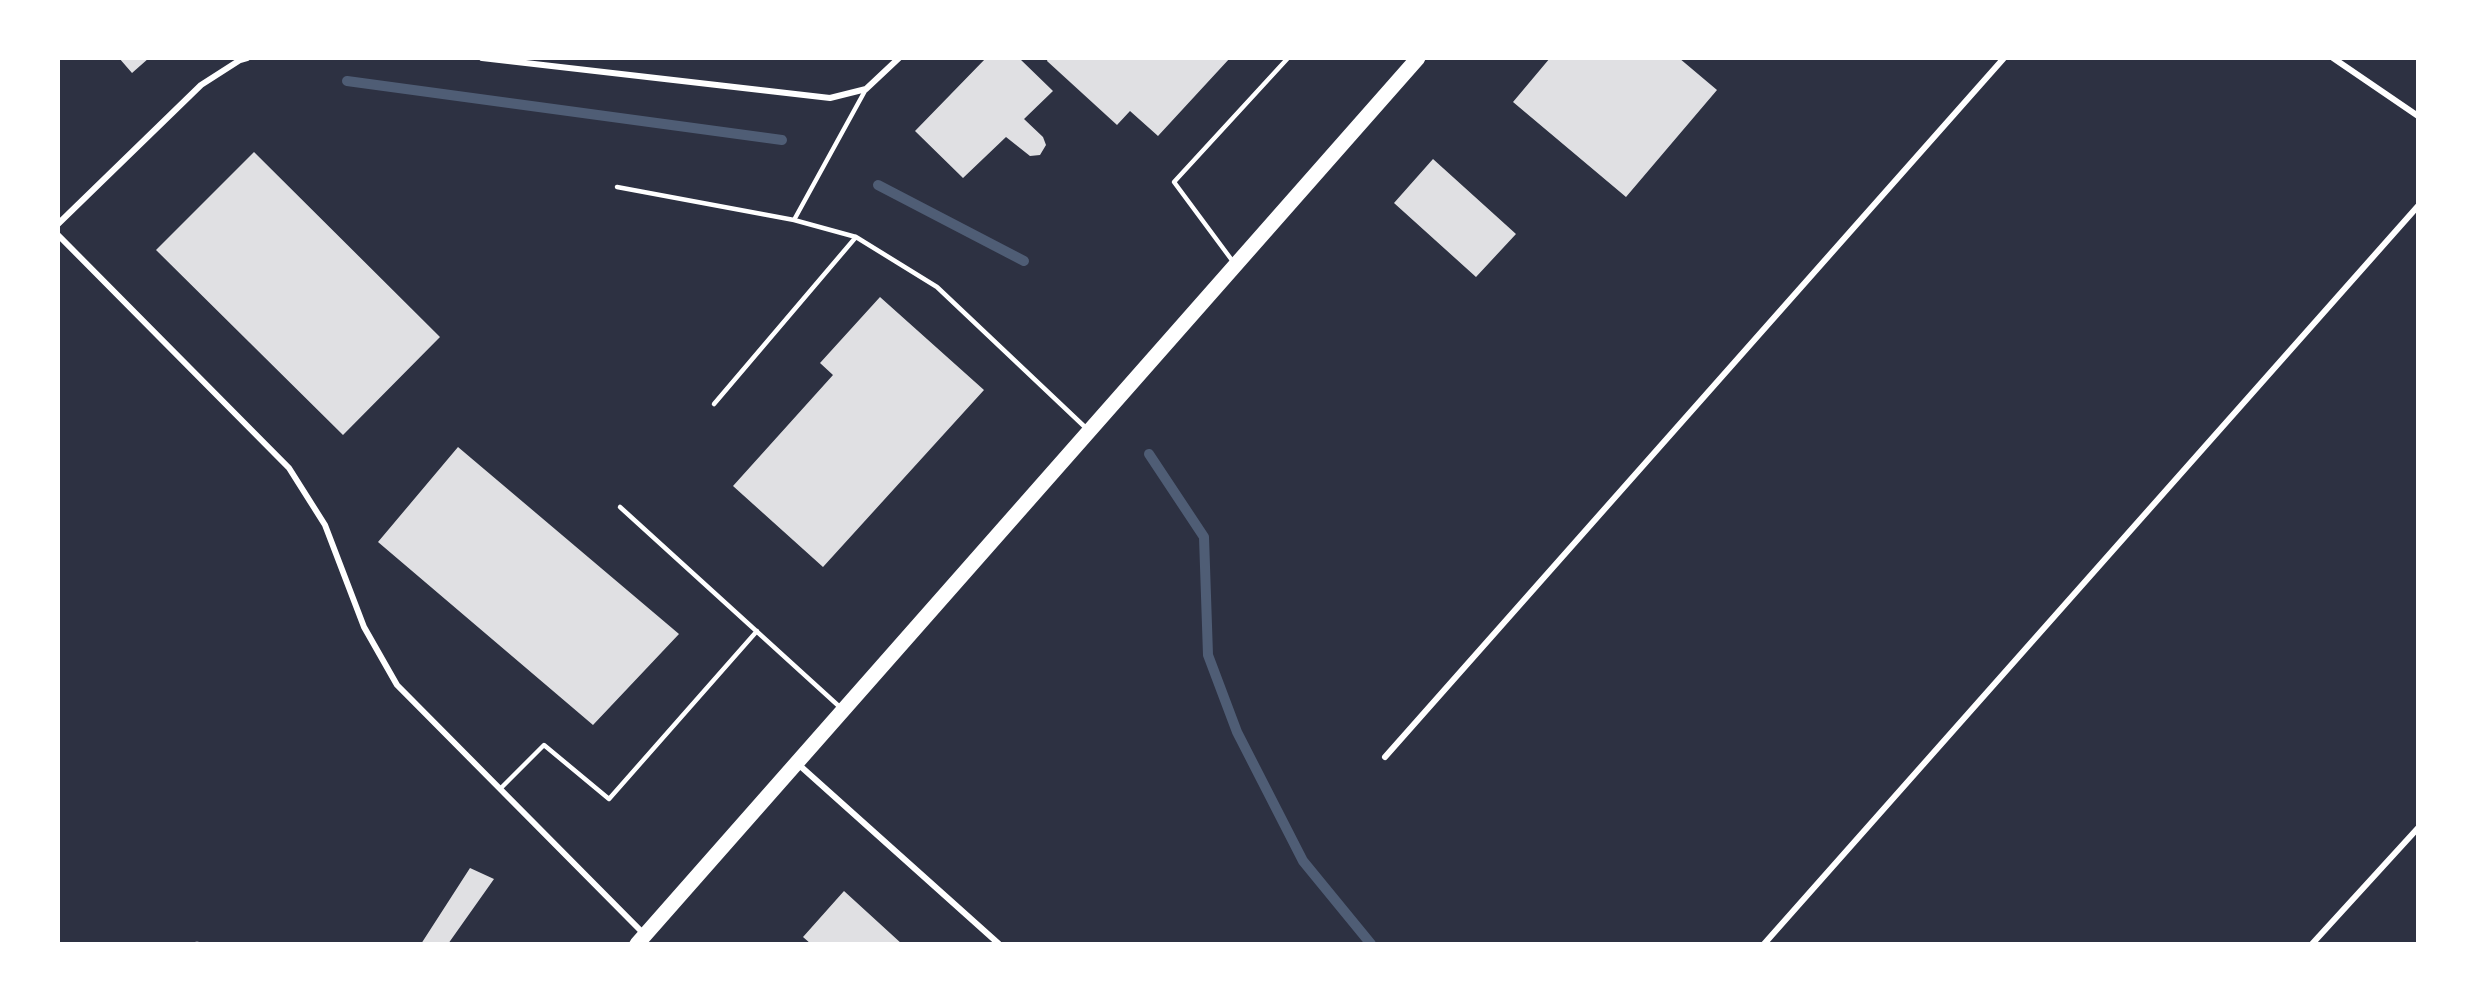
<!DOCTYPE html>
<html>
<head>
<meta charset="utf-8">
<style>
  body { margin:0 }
  #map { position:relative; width:2476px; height:1002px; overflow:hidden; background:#2d3142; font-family:"Work Sans",sans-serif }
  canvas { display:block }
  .frame { position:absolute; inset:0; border:60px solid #fff; pointer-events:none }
</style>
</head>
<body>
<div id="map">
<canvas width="2476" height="1002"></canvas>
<div class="frame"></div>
</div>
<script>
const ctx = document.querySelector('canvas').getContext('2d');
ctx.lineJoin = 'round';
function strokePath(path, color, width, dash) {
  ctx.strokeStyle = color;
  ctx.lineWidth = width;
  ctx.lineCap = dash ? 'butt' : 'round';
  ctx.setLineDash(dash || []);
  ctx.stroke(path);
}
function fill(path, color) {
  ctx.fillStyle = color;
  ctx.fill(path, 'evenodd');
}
const stream = new Path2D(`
  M347 81 782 140
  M878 185 1024 261
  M1149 454 1204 537 1208 655 1237 732 1303 861 1371 944`);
const building = new Path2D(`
  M119 58H149L132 73Z
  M986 58H1019L1053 91 1024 119 1043 137 1046 145 1040 155 1030 156 1006 137 963 178 915 131Z
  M1048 58H1230L1158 136 1130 111 1117 125 1047 61Z
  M1550 58H1679L1717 90 1626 197 1513 102Z
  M254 152 440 337 343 435 156 250Z
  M1433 159 1516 234 1476 277 1394 203Z
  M880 297 984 390 823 567 733 486 833 375 820 363Z
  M458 447 679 634 593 725 378 542Z
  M470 868 494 879 448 944H421Z
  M844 891 902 944H811L803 937Z`);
const service = new Path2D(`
  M617 187 794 220 856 237 937 287 1087 429
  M794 220 866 89
  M1234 263 1174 182 1288 58
  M714 404 856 237
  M620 507 842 709
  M500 789 544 745 609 799 757 631
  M196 944H198`);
const minor = new Path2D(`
  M482 58 830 98 866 89 899 58
  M2333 58 2418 116
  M58 224 201 85 240 60 247 58
  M58 235 289 468 325 525 364 627 397 685 644 934
  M1385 757 2004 58
  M798 764 999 944
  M1764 944 2418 206
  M2312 944 2418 828`);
const primary = new Path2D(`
  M637 944 1418 58`);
strokePath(stream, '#4f5d75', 10);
fill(building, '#e0e0e3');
strokePath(service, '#fff', 4.5);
strokePath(minor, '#fff', 6);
strokePath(primary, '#fff', 15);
</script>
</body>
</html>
